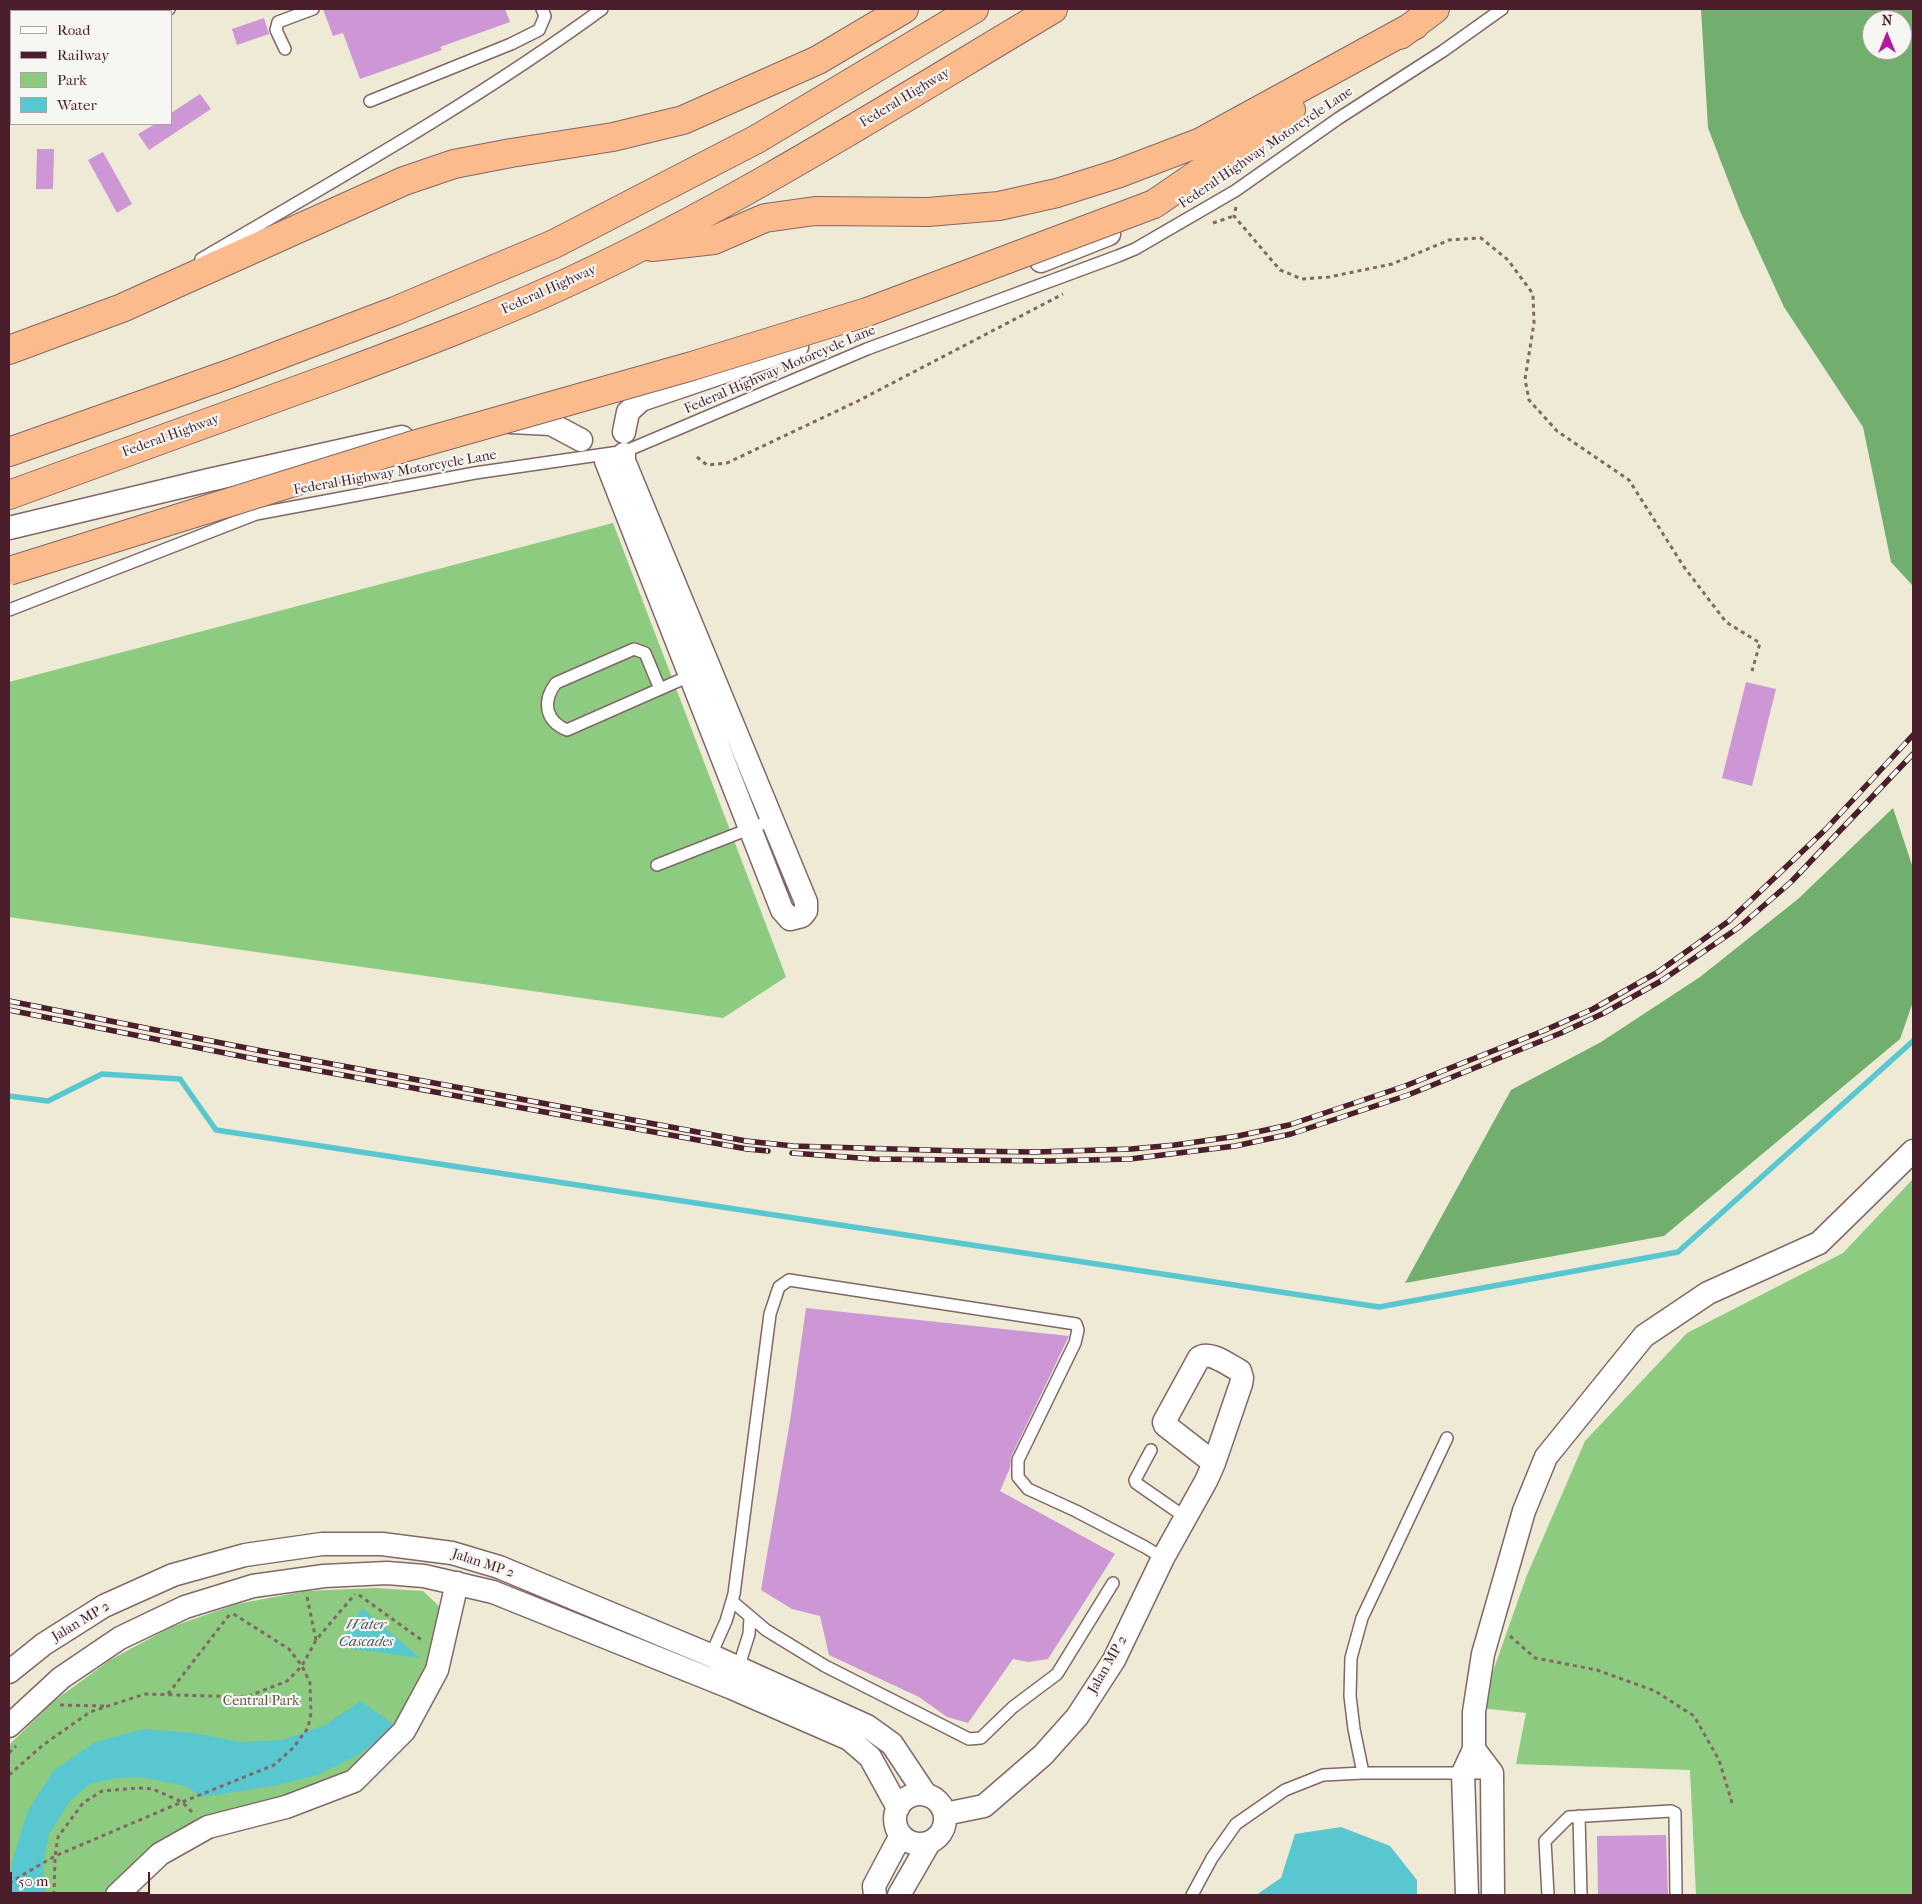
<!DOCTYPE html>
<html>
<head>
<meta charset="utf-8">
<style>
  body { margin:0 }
  #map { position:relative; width:1922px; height:1904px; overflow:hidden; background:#eeead5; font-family:"IM FELL French Canon",serif }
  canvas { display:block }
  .frame { position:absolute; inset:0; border:10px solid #4a1f2b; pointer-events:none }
  .legend { position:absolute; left:10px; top:10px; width:162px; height:115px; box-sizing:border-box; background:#f6f6f2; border:1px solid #b1a0a2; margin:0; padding:6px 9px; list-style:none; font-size:15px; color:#4a1f2b }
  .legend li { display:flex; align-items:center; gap:10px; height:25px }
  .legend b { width:25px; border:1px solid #b1a0a2 }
  .north { position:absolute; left:1862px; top:10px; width:50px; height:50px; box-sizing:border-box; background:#f6f6f2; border:1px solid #b1a0a2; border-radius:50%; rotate:0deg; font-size:14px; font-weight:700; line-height:20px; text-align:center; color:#4a1f2b }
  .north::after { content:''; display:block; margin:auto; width:18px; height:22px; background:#b5179e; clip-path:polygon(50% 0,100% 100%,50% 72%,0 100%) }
  .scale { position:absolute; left:10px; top:1872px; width:140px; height:22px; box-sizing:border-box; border:2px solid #4a1f2b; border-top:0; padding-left:6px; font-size:15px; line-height:18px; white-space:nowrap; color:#4a1f2b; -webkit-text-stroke:4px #f6f6f2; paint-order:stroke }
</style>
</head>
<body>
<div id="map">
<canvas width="1922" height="1904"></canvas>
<div class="frame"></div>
<ul class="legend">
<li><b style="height:6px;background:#fff"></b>Road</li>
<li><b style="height:6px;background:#4a1f2b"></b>Railway</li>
<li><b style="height:14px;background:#8dcb81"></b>Park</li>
<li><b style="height:14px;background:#59c7cf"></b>Water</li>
</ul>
<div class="north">N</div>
<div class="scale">50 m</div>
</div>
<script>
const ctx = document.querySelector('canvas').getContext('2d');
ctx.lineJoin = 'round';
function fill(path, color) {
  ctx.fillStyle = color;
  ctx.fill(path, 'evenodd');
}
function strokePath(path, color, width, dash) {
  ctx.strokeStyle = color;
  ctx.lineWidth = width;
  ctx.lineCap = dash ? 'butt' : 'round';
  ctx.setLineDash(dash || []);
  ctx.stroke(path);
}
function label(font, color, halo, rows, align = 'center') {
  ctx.font = font + ' "IM FELL French Canon",serif';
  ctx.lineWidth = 4.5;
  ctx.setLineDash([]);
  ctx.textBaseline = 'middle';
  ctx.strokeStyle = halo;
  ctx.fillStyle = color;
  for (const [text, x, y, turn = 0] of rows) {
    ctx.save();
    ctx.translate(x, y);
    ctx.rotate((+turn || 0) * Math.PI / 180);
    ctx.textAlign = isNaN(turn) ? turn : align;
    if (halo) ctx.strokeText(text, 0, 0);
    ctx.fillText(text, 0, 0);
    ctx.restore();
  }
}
const green = new Path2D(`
  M613 523 786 977 723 1018 9 917V682Z
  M1913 1179V1895H1696L1690 1770 1516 1764 1526 1713 1480 1708 1527 1575 1585 1441 1687 1333 1843 1253Z
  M375 1588 423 1591 443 1610 439 1644 399 1731 337 1778 285 1800 210 1817 161 1840 105 1895H9V1745L54 1701 110 1660 171 1627 237 1604 306 1591Z`);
const forest = new Path2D(`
  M1701 9H1913V586L1891 562 1863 427 1784 307 1740 211 1708 128ZM1872 20H1902V50H1872Z
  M1893 808 1913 868V1002L1900 1039 1664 1236 1405 1283 1511 1090 1601 1042 1700 977 1798 899Z`);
const water = new Path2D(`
  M362 1608 420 1658 339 1647Z
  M361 1701 398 1728 356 1756 317 1775 279 1785 203 1797 185 1786 141 1777 116 1778 90 1784 70 1801 49 1834 43 1865 46 1895H10L12 1862 27 1813 53 1771 95 1742 144 1729 195 1733 239 1742 283 1740 325 1725Z
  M1341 1827 1390 1846 1417 1880V1895H1256L1281 1878 1295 1834Z`);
const stream = new Path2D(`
  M9 1096 48 1101 102 1074 180 1079 216 1130 1379 1307 1678 1252 1913 1041`);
const building = new Path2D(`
  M323 9H505L510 22 440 47 442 50 360 79 343 33 333 36Z
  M264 18 269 34 237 45 232 29Z
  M200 94 211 109 149 150 138 134 155 124H171V113Z
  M37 149H54L53 189H36Z
  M103 152 132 204 117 213 88 160Z
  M1746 682 1776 689 1752 786 1722 778Z
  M806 1308 1069 1336 1011 1457 1010 1468 1000 1491 1115 1554 1048 1659 1028 1662 1013 1659 968 1723 947 1717 919 1697 829 1655 820 1616 792 1609 761 1590 790 1421Z
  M1666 1835 1668 1895H1598L1597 1836Z`);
const path = new Path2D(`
  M1236 207 1234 216 1280 270 1302 279 1329 277 1392 264 1449 240 1481 238 1508 260 1533 294 1534 323 1525 379 1529 400 1557 431 1629 480 1684 567 1726 622 1760 643 1752 671
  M1213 223 1234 216
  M697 457 707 465 727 463 858 401 1063 294
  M359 1595 423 1641
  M307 1597 316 1640
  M1510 1636 1535 1658 1597 1670 1655 1691 1694 1716 1719 1760 1733 1806
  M168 1694 230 1614
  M60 1705 104 1706
  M9 1753 16 1746
  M9 1775 43 1745 90 1712 145 1694 246 1697 287 1681 302 1666 316 1640 355 1594
  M9 1883 55 1856 182 1802 274 1765 293 1748 308 1728 311 1713 310 1683 302 1666 289 1649 232 1613
  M54 1895 55 1856 58 1837 83 1803 102 1791 138 1788 153 1789 182 1802 193 1813`);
const lane = new Path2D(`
  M163 11 169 9
  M9 12 11 18
  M285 49 276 30 278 22 313 9
  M370 101 511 44 539 30 545 16 542 9
  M201 259C337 179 475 102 602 9
  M9 610 256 514 475 473 626 451 867 349 1118 256 1135 249 1235 191 1339 118 1443 51 1502 9
  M660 689 645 653 634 649 556 683C542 701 545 721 567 730L694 674
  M657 865 772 820
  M1151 1450 1135 1480 1136 1483 1185 1517
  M733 1602 766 1630 825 1666 969 1739 981 1738 1013 1707 1057 1674 1113 1583
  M710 1657 726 1621 734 1594 770 1314 779 1287 789 1280 1076 1324 1078 1330 1075 1343 1018 1460V1477L1028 1489 1076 1511 1145 1547 1163 1558
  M737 1672 749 1634 750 1618
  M1363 1773 1354 1729 1350 1696 1351 1658 1362 1618 1447 1438
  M1579 1816 1581 1895
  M1192 1895 1212 1858 1236 1824 1285 1790 1323 1775 1363 1773H1492
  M1548 1895 1545 1841 1569 1817 1671 1811 1675 1813 1676 1895`);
const street = new Path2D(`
  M1041 261 1109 234
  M511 422 551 424 581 440
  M624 432 628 412 641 400 797 347
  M606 461 782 910 790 919 802 916 806 911V902L624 461V454
  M9 528 209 480 402 437
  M9 1672 44 1644 104 1606 173 1575 245 1555 322 1544H382L452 1553 499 1567 710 1655 867 1726 892 1744 926 1795
  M9 1726 61 1678 120 1638 185 1607 253 1586 324 1576 387 1573 424 1576 493 1592 732 1688 849 1739 870 1757 898 1808
  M1474 1749 1492 1773 1493 1895
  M895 1819a25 25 0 1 1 50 0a25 25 0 1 1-50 0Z
  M945 1814 984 1806 1043 1755 1077 1717 1114 1660 1163 1558 1206 1481 1214 1463 1241 1384 1242 1378 1240 1371C1230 1366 1210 1350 1199 1358L1164 1422 1165 1425 1214 1463
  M117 1895 160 1854 208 1827 286 1807 354 1781 404 1731 437 1670 457 1583
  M875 1895 874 1886 901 1835
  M899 1895 929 1843
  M1467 1895 1463 1773 1474 1749V1712L1483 1654 1524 1511 1546 1457 1644 1336 1708 1293 1819 1243 1913 1151`);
const highway = new Path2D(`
  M1400 35 1435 9
  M1154 204 1291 110
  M652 247 714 240 765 218 815 211 928 212 999 206 1057 193 1117 174 1201 142 1415 25
  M9 350 122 308 404 181 454 164 511 153 613 137 683 120 818 60 904 9
  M9 452 232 373 395 311 554 244 757 139 974 9
  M9 495C118 456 227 416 336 376 416 346 496 316 573 280 740 202 895 103 1053 9`);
const rail = new Path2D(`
  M9 1001 262 1051 746 1141 793 1146 960 1151 1036 1152 1131 1149 1175 1145 1238 1136 1289 1125 1405 1086 1543 1031 1593 1009 1658 972 1729 921 1826 829 1913 735
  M9 1010 260 1060 747 1149 768 1151
  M792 1153 873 1159 1049 1161 1130 1159 1235 1146 1291 1134 1408 1095 1561 1033 1604 1013 1661 981 1738 928 1791 882 1913 754`);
const highwayBridge = new Path2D(`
  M9 571 410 446 692 366 867 312 1154 204`);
const streetNames = [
  ["Federal Highway",905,98,-31],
  ["Federal Highway Motorcycle Lane",1266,148,-34],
  ["Federal Highway",549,290,-24],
  ["Federal Highway Motorcycle Lane",780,370,-23],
  ["Federal Highway",171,436,-20],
  ["Federal Highway Motorcycle Lane",395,473,-10],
  ["Jalan MP 2",483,1564,18],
  ["Jalan MP 2",81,1622,-31],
  ["Jalan MP 2",1108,1665,-60]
];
const parkNames = [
  ["Central Park",261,1702]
];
const waterNames = [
  ["Water",366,1625],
  ["Cascades",366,1642]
];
fill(green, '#8dcb81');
fill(forest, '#72af6f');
fill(water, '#59c7cf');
strokePath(stream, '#59c7cf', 5.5);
fill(building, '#cc97d4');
strokePath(lane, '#836666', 14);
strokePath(street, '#836666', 25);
strokePath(highway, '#836666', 30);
strokePath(path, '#836666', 3, [4, 4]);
strokePath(lane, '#fff', 11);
strokePath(street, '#fff', 22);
strokePath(highway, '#fbbb8c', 28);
strokePath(rail, '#4a1f2b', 5.5);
strokePath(rail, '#f6f6f2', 4, [11]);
strokePath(highwayBridge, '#836666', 30, []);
strokePath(highwayBridge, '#fbbb8c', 28);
label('14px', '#4a1f2b', '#f6f6f2', streetNames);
label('14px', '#5e5345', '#f6f6f2', parkNames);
label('italic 15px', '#4f5a64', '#f6f6f2', waterNames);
</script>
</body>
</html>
